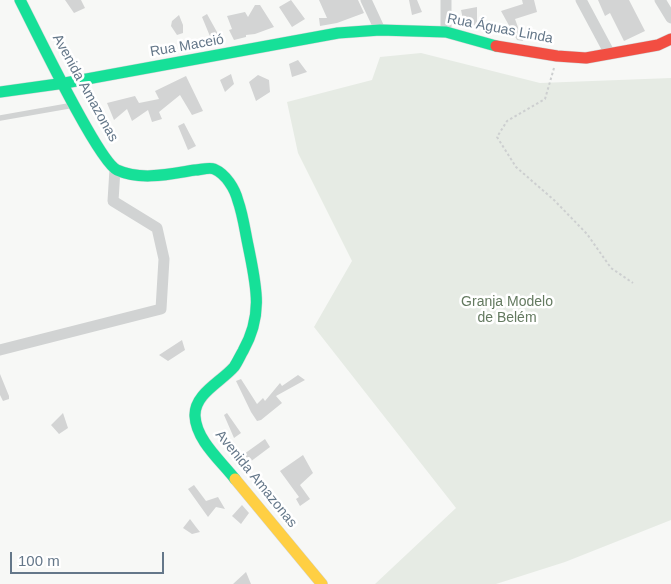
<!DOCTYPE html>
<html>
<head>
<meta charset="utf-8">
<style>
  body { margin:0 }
  #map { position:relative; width:671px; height:584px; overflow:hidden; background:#f7f8f6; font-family:Arial,sans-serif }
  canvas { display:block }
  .scale { position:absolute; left:10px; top:552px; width:154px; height:22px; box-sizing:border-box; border:2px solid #647789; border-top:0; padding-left:6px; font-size:15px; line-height:18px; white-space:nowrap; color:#647789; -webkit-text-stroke:4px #fff; paint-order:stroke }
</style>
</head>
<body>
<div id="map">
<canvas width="671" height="584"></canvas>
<div class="scale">100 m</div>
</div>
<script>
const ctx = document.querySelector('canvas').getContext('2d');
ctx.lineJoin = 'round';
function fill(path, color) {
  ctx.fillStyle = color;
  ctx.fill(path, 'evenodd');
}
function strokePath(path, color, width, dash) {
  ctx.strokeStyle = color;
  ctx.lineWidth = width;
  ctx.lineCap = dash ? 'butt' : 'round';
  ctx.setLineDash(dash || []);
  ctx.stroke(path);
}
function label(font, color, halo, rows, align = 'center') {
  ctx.font = font + ' Arial,sans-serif';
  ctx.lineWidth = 5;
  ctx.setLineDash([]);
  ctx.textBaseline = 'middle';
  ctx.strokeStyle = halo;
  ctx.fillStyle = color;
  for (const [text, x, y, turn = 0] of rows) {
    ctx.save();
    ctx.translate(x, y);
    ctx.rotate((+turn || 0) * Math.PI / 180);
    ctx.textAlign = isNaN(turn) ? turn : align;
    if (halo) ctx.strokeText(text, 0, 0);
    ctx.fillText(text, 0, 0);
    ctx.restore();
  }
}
const green = new Path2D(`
  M421 53 540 83 671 78V520L565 562 496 584H375L456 508 314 327 352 261 298 153 287 102 372 80 380 57Z`);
const building = new Path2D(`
  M65 0H81L85 8 74 13Z
  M291 0 305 19 292 27 279 7Z
  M319 0H358L364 13 337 23 320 26 319 18H327Z
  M409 0H417L422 12 412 15Z
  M522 0H534L537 12 515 19 523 41 517 40 501 11 523 4Z
  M598 0H629L645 31 624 41 610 13 605 16Z
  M255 5H260L274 27 255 34 246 35V37L234 40 229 30 232 29 227 16 245 12 248 17Z
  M477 7V26L466 24V18L463 19 461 10Z
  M207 14 222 41 217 45 214 46 202 17Z
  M179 15 183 25V33L177 35 171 26 172 21Z
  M298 60 307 72 292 77 289 64Z
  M231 74 234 84 225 92 220 80Z
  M258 75 269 80 270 92 256 101 249 82Z
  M186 76 203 111 192 115 180 95 159 112 162 119 152 122 148 110 132 121 127 109 114 120 107 103 135 96 139 103 159 99 155 91Z
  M184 123 196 146 188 150 178 126Z
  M182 340 185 350 168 361 159 355Z
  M0 374 9 396V399L3 401 0 395Z
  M298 375 305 380 276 396 282 403 261 420 257 421 251 412 236 381 241 379 257 404 263 398 265 401 280 383 282 386Z
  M63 413 68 428 59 434 51 425Z
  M227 413 241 433 234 438 224 415Z
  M265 439 270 447 250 462 244 454Z
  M303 455 313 473 300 485 310 499 300 506 296 499 299 497 280 471Z
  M194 485 206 501 218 497 225 509 216 507 208 517 188 489Z
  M242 505 249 513 241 524 232 516Z
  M190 519 196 527 200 532 192 534 183 528Z
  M246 572 251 584H233Z`);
const path = new Path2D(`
  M554 68 545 99 507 121 497 137 516 167 554 200 587 234 611 268 633 283`);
const lane = new Path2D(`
  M0 118 74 105`);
const street = new Path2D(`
  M366 0 380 30
  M581 0 610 54
  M660 0 671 18
  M446 32V0
  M0 350 161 309 164 259 157 228 113 201 115 169`);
const fast = new Path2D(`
  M20 0C34 27 98 161 117 170 141 181 170 174 195 170 200 170 209 167 214 169 226 174 235 189 238 201 243 215 245 231 248 245 256 285 264 314 243 351 240 356 237 363 234 367 221 382 194 394 195 416 196 440 221 461 235 479
  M0 92 65 83 338 33 380 30 446 32 496 46`);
const slow = new Path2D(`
  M235 479 322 584`);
const jam = new Path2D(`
  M496 46 557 56 586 58 658 45 671 39`);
const streetNames = [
  ["Rua Águas Linda",500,29,11],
  ["Rua Maceió",187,46,-10],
  ["Avenida Amazonas",85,88,61],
  ["Avenida Amazonas",256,479,51]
];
const parkNames = [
  ["Granja Modelo",507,302],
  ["de Belém",507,318]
];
fill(green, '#e6ebe4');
fill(building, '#d3d4d4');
strokePath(fast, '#d2d5d6', 12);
strokePath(slow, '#d2d5d6', 12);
strokePath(jam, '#d2d5d6', 12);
strokePath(path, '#cdcfd0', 2, [2.5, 2.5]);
strokePath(lane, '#d1d3d3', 5.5);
strokePath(street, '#d1d3d3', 11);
strokePath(fast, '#16e098', 11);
strokePath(slow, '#ffcf43', 11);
strokePath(jam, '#f24e42', 11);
label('14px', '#647789', '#fff', streetNames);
label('14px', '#647a60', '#fff', parkNames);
</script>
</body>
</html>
